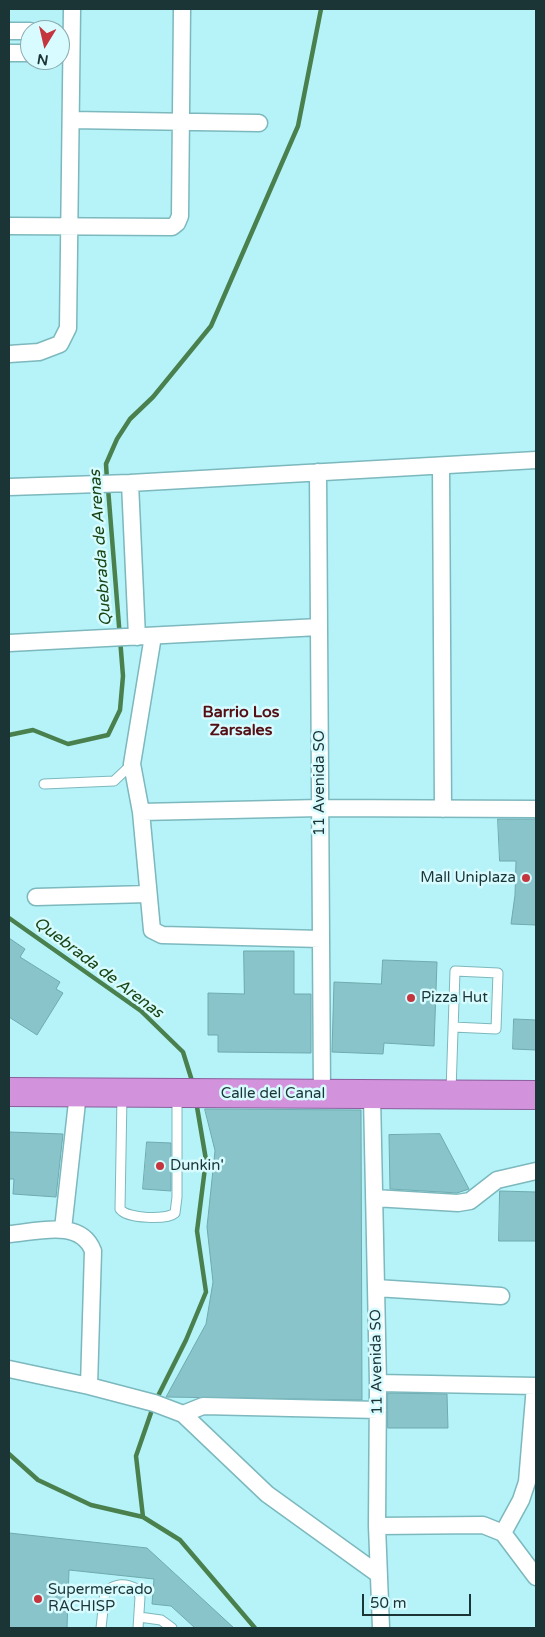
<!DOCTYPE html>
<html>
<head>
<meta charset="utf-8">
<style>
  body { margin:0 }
  #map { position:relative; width:545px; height:1637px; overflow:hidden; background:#b5f3f8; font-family:"Varela Round",sans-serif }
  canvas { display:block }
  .frame { position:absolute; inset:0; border:10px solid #1b3436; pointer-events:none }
  .north { position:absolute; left:20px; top:20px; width:50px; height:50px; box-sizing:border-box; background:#d7fbfe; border:1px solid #8cabae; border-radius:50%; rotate:189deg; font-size:14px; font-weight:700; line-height:20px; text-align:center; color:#1b3436 }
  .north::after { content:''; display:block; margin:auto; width:18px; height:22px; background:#c4353e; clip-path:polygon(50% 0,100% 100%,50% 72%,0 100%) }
  .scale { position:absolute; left:362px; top:1594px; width:109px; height:22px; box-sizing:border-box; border:2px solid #1b3436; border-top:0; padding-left:6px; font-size:15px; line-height:18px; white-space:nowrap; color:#1b3436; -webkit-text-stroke:4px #d7fbfe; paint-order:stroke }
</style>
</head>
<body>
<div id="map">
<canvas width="545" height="1637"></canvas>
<div class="frame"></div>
<div class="north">N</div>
<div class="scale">50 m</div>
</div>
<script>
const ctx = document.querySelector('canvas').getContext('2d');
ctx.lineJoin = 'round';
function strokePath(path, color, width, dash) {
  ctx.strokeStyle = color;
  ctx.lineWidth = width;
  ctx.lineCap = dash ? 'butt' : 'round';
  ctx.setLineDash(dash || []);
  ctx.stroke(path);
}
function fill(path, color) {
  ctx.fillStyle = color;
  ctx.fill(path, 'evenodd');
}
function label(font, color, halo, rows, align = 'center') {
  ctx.font = font + ' "Varela Round",sans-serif';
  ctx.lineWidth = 5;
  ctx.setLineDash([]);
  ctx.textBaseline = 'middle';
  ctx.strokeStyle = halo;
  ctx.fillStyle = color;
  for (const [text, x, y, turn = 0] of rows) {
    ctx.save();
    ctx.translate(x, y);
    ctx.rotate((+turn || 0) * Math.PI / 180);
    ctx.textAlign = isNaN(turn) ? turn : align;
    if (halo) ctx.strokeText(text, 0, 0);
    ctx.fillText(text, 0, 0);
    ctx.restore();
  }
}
const stream = new Path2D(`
  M107 480 106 464 117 439 130 419 153 397 211 326 298 126 321 9
  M9 735 33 730 68 744 108 735 120 710 123 676 108 488
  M9 918 141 1011 183 1052 193 1084
  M156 1400 186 1340 206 1292 197 1231 206 1160 196 1101
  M9 1454 38 1480 91 1505 143 1517 180 1540 255 1628
  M143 1517 136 1456 153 1407`);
const building = new Path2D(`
  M498 819H536V925L511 924 515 895 516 861H500Z
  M9 938 25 949 20 957 60 982 56 989 63 993 37 1035 9 1017Z
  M244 951H294V994H311V1053L218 1052V1035H208V993L244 994Z
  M383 960 437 962 434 1046 384 1043 383 1054 332 1052 334 982 381 984Z
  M514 1019 536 1020V1050L513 1049Z
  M205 1109 361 1110 362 1400 166 1397 206 1324 213 1282 207 1227 215 1151Z
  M9 1132 63 1134 56 1197 13 1194 14 1179H9Z
  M440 1134 469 1189 457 1193 390 1189 389 1135Z
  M147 1142 171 1143V1191L143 1189Z
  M500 1191 536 1192V1241H499Z
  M388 1393 447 1394 448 1428H388Z
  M9 1533 147 1548 234 1628H195L171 1606 152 1604 154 1579 69 1570 67 1628H9Z`);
const service = new Path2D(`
  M44 784 114 781 132 764
  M451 1091 455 971 498 973 496 1029 453 1027
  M122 1096 120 1209C127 1219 167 1220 175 1213L177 1197V1096
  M139 1617 161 1620 172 1628
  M101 1628 105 1591C117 1584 124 1582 137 1589L140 1597 138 1628`);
const minor = new Path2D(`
  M9 31H30
  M9 53H30
  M71 120 259 123
  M9 226 172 227 177 223 180 216 182 9
  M9 354 39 352 60 344 68 328 72 9
  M441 466 443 809
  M318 472 322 1094
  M130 483 137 637
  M9 487 130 483 536 460
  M153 636 132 764 141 812 152 930 162 935 321 939
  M9 643 319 627
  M141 812 320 808 536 809
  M36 897 148 894
  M372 1096 378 1383 377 1526 381 1628
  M374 1198 458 1203 470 1201 497 1180 536 1171
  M63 1229 78 1093
  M9 1234C36 1232 81 1218 93 1251L89 1386
  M376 1288 501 1296
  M9 1369 89 1386 154 1403 183 1414 267 1494 378 1574
  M378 1383 536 1386
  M183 1414 203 1406 378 1410
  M377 1526 483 1525 503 1533 536 1577
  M503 1533 521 1500 527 1482 535 1386`);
const trunk = new Path2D(`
  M9 1092 536 1095`);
const markers = [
  [526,878,5,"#c4353e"],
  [411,998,5,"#c4353e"],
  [160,1166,5,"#c4353e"],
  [38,1599,5,"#c4353e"]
];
const streetNames = [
  ["11 Avenida SO",320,783,-90],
  ["Calle del Canal",273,1094],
  ["11 Avenida SO",377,1362,-91]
];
const poiNames = [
  ["Mall Uniplaza",516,878,"right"],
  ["Pizza Hut",421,998],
  ["Dunkin'",170,1166],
  ["Supermercado",48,1590],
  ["RACHISP",48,1607]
];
const waterNames = [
  ["Quebrada de Arenas",101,548,-94],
  ["Quebrada de Arenas",98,968,37]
];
const neighbourhoodNames = [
  ["Barrio Los",241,713],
  ["Zarsales",241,731]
];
strokePath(stream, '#4a804e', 4.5);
fill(building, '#88c4c9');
strokePath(building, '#6eaaae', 1);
strokePath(service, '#7cb8bd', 11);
strokePath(minor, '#7cb8bd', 19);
strokePath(trunk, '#8b5f9c', 30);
strokePath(service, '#fff', 9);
strokePath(minor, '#fff', 16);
strokePath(trunk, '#d292dc', 28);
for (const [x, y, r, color] of markers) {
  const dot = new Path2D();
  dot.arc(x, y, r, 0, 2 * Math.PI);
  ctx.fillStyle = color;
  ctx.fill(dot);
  strokePath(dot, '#d7fbfe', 2);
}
label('15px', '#1b3436', '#d7fbfe', streetNames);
label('15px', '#1b3436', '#d7fbfe', poiNames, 'left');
label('italic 16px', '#174514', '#d7fbfe', waterNames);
label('bold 16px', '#540f14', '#d7fbfe', neighbourhoodNames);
</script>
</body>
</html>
